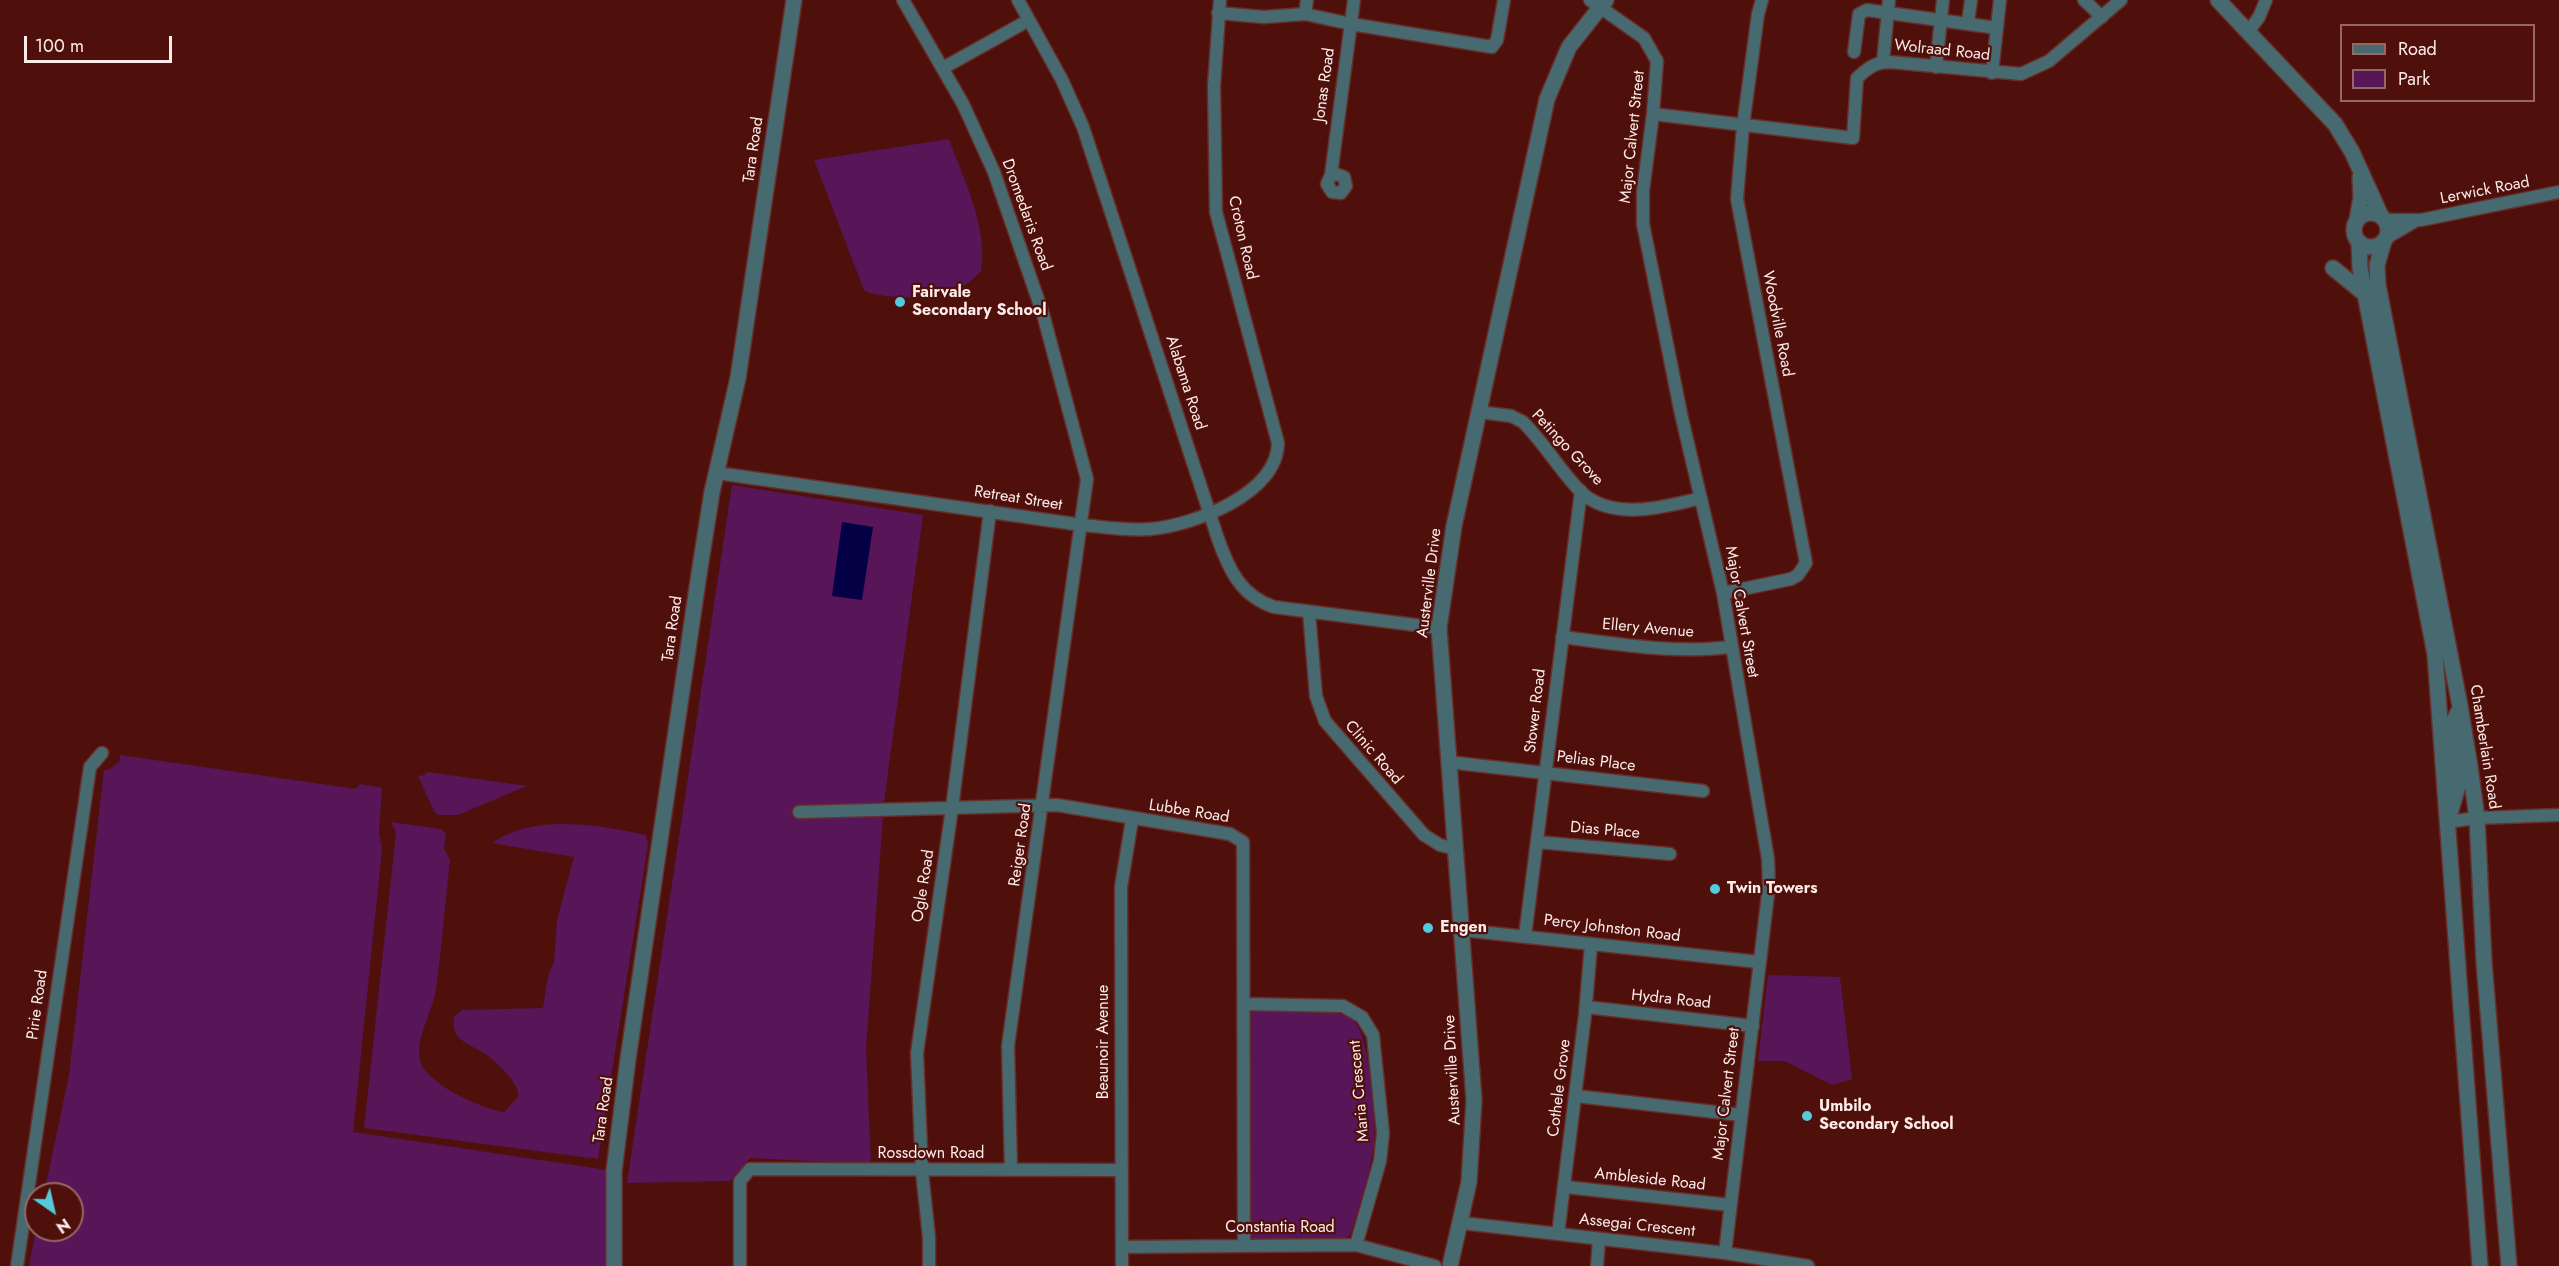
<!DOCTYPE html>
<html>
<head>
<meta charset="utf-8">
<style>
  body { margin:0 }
  #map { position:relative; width:2559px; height:1266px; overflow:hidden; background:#4f100c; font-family:Jost,sans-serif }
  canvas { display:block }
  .legend { position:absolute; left:2340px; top:24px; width:195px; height:78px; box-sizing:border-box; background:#4f100c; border:2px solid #946864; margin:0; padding:8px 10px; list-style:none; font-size:18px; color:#fcebe8 }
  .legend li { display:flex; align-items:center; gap:12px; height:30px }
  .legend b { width:30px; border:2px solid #946864 }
  .north { position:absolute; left:24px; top:1182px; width:60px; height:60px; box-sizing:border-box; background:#4f100c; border:2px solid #946864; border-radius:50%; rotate:146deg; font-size:16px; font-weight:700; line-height:24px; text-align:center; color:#fcebe8 }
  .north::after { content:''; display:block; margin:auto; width:21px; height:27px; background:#53cbdc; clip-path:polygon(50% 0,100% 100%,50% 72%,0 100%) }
  .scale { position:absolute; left:24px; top:36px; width:148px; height:27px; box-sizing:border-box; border:3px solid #fcebe8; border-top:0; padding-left:8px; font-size:18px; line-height:21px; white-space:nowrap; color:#fcebe8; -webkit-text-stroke:4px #4f100c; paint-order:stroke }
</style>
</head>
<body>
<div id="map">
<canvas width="2559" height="1266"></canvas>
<ul class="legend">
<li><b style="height:8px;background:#466a70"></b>Road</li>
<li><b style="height:16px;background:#581557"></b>Park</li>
</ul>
<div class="north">N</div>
<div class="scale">100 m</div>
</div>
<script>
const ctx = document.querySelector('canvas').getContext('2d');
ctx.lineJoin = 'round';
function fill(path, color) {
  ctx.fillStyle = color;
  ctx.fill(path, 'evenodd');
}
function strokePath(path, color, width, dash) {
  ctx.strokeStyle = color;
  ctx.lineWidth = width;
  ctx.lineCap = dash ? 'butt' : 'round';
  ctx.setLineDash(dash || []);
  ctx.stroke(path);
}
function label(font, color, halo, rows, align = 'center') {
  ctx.font = font + ' Jost,sans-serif';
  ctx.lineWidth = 4.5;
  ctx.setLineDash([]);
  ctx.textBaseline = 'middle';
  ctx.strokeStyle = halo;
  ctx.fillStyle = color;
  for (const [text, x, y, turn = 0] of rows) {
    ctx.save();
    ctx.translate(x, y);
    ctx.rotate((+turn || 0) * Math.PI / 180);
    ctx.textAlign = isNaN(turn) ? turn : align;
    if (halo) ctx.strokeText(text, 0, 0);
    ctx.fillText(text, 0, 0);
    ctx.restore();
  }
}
const green = new Path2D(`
  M949 139C964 181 988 226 981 271 958 301 904 301 870 293L864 290 814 160Z
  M732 485 923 515 884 802 866 1049 871 1164 750 1158 730 1181 627 1183Z
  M120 755 356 789 360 784 382 788 379 833 382 849 353 1132 607 1170 611 1266H29L36 1230H72V1194H44L69 1075 104 770 110 769 119 762Z
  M427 772 527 786 458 815H438L434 811 418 776 425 775Z
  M391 822 441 829 446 834 444 849 450 860C445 903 442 946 436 989 433 1012 415 1037 420 1060 424 1083 482 1109 504 1112L518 1097C519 1090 516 1087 512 1080 505 1071 497 1063 488 1056 472 1044 450 1042 454 1017L462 1010 543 1008 548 976 554 962 557 920 574 857 492 843C534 813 598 825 646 835L648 845 598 1159 364 1128 396 833Z
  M1768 975 1840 977 1852 1079 1832 1085 1785 1061H1758Z
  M1249 1011C1276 1011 1332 1005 1353 1020 1369 1031 1377 1124 1374 1144 1370 1174 1360 1203 1351 1233L1345 1239 1253 1240 1248 1232Z`);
const water = new Path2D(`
  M842 522 873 527 862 600 832 596Z`);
const minor = new Path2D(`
  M903 0 963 104 994 172 1043 314 1087 479 1008 1046 1011 1170
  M1018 0 1062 80 1083 127 1218 539C1229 570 1241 596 1274 607L1439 628
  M1590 0 1644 38 1657 61 1653 114 1643 191V224L1681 414 1723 593 1768 859 1769 886 1725 1253
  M2084 0 2102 17
  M1218 13 1264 17 1305 14 1351 24 1492 47 1497 40 1504 0
  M1305 14 1307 0
  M1968 23 1971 0
  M2248 32 2259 17 2266 0
  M1854 52 1859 14 1867 10 1997 28
  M1883 62 1889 0
  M1936 67 1943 0
  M943 68 1029 20
  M1992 73 2000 0
  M1653 114 1853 138 1857 78C1868 68 1875 62 1890 62L2021 74 2049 61 2121 0
  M1331 175 1336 174 1344 177 1346 186 1341 193 1332 192 1327 184 1331 175 1354 0
  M2385 220H2421L2559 192
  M2386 238 2417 220
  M1479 412 1511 416 1523 422C1544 443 1559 469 1580 491 1611 522 1665 507 1701 498
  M717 473 1082 525C1104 527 1128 531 1151 529 1194 525 1277 494 1278 443L1216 212 1214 86 1220 0
  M1723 593 1791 579 1798 575 1806 563 1737 199 1743 126 1758 14 1762 0
  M1309 612 1316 696 1325 721 1424 835 1440 845 1456 849
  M1562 637C1618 644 1674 654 1730 647
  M1448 762 1703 791
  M799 812 1057 805 1230 834 1243 842 1244 1244
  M2447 822 2477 818 2559 815
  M1537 842 1670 854
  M1462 930 1759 962
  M1525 936 1581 491
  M1245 1004 1343 1006 1362 1017 1373 1035 1383 1133 1380 1161 1356 1245
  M1586 1007 1753 1026
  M1576 1096 1741 1115
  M1566 1187 1730 1205
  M1462 1223 1725 1253 1808 1266
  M1558 1234 1585 1015 1591 945
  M1122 1247 1356 1245 1435 1266
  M17 1266 90 767 102 753
  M740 1266V1181L750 1169 1120 1170
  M929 1266V1237L922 1172 917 1053 952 808 990 511
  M1122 1266 1121 887 1132 820
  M1597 1266 1599 1240`);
const tertiary = new Path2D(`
  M2218 0 2335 124 2352 152 2381 216
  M2354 230a17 17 0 1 1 34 0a17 17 0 1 1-34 0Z
  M2357 220 2361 197 2360 177
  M2384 241 2377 265 2378 285 2460 706 2470 767 2477 818 2484 962 2509 1266
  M2359 242 2360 268 2435 654 2480 1266
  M2333 268 2366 295
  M2449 817 2458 786 2453 723 2458 712
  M614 1266V1171L628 1059 699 574 712 492 738 378 794 0
  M1450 1266 1469 1182 1474 1100 1439 628 1454 526 1547 99 1569 47 1606 0`);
const markers = [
  [900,302,6,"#53cbdc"],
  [1715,889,6,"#53cbdc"],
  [1428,928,6,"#53cbdc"],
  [1807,1116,6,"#53cbdc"]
];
const streetNames = [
  ["Wolraad Road",1942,51,6],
  ["Jonas Road",1325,85,-82],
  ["Major Calvert Street",1633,137,-84],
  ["Tara Road",754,150,-82],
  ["Lerwick Road",2485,191,-11],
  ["Dromedaris Road",1026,215,70],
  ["Croton Road",1242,238,77],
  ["Woodville Road",1777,324,79],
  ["Alabama Road",1185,383,72],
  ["Petingo Grove",1567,448,47],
  ["Retreat Street",1018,499,9],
  ["Austerville Drive",1430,583,-83],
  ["Major Calvert Street",1741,612,80],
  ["Tara Road",673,629,-82],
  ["Ellery Avenue",1648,629,5],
  ["Stower Road",1536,711,-83],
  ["Chamberlain Road",2484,747,81],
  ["Clinic Road",1373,753,49],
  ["Pelias Place",1596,762,7],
  ["Lubbe Road",1189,812,9],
  ["Dias Place",1605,831,5],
  ["Reiger Road",1021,845,-82],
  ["Ogle Road",924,886,-81],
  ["Percy Johnston Road",1612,929,7],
  ["Hydra Road",1671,1000,6],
  ["Pirie Road",38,1005,-82],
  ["Beaunoir Avenue",1104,1042,-90],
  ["Austerville Drive",1453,1070,-93],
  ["Cothele Grove",1560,1088,-83],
  ["Maria Crescent",1360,1091,-95],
  ["Major Calvert Street",1727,1094,-83],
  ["Tara Road",604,1110,-82],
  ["Rossdown Road",931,1154],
  ["Ambleside Road",1650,1180,6],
  ["Assegai Crescent",1637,1226,6],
  ["Constantia Road",1280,1228]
];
const poiNames = [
  ["Fairvale",912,293],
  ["Secondary School",912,311],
  ["Twin Towers",1727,889],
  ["Engen",1440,928],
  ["Umbilo",1819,1107],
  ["Secondary School",1819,1125]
];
fill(green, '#581557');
fill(water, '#040045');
strokePath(minor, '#672f2b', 15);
strokePath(tertiary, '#672f2b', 18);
strokePath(minor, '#466a70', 12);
strokePath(tertiary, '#466a70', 15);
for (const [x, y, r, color] of markers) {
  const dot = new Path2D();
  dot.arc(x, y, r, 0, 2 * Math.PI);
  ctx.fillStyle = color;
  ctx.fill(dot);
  strokePath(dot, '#4f100c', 2);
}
label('16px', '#fcebe8', '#4f100c', streetNames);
label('bold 16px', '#fcebe8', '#4f100c', poiNames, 'left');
</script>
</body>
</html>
